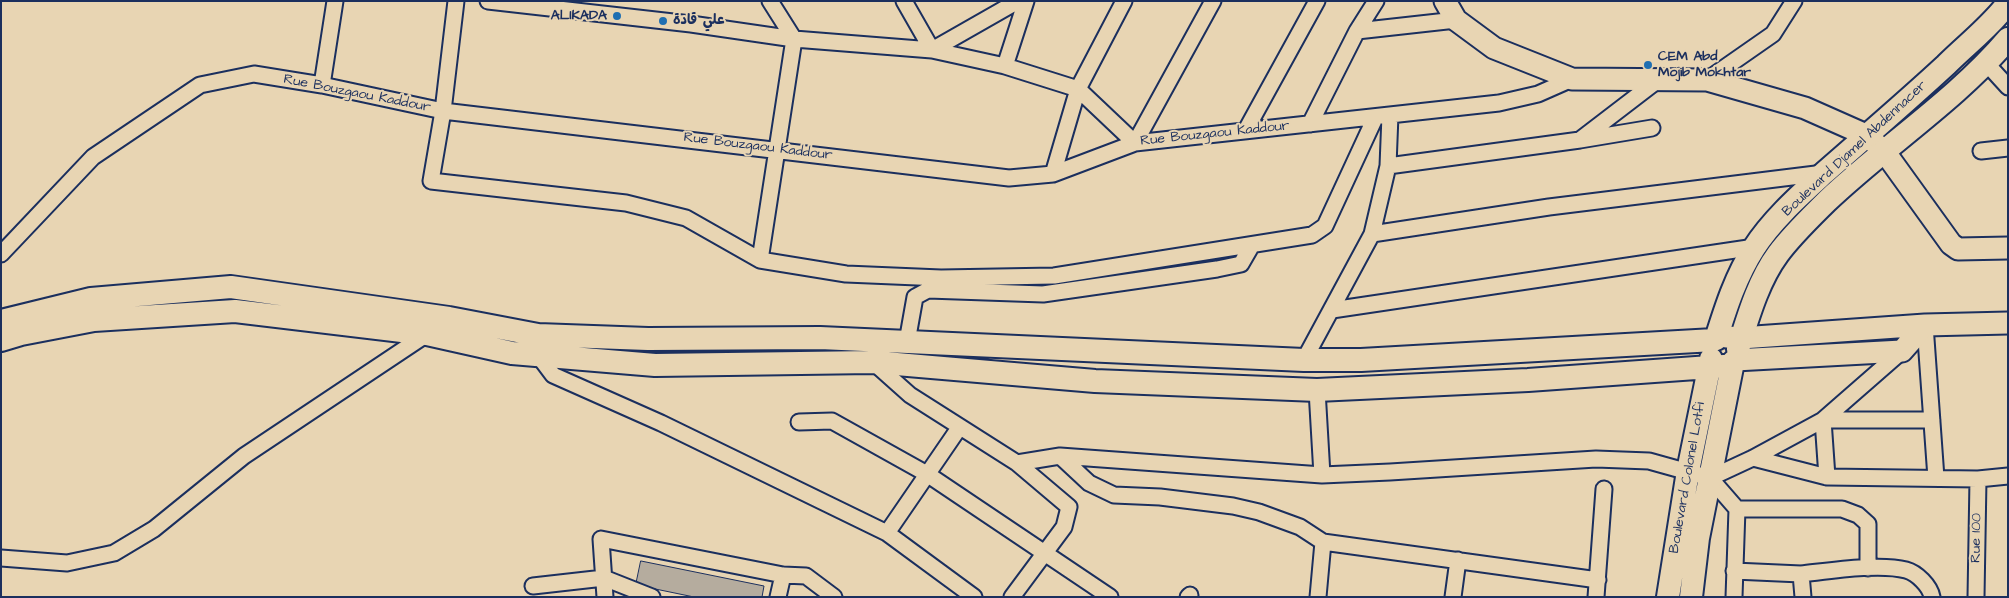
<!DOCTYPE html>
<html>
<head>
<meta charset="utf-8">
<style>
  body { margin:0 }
  #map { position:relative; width:2009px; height:598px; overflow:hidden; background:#e8d5b3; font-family:"Architects Daughter",sans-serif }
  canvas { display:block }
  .frame { position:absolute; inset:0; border:2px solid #1b2f5e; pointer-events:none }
</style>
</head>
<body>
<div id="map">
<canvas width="2009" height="598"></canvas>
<div class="frame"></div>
</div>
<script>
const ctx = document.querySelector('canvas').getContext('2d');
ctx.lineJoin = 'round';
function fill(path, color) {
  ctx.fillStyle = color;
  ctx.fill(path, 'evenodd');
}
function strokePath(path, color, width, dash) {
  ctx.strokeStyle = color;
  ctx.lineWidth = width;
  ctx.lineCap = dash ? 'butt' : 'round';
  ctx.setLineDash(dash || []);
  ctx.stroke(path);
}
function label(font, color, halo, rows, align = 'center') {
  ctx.font = font + ' "Architects Daughter","Playpen Sans Arabic",sans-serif';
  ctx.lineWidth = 4;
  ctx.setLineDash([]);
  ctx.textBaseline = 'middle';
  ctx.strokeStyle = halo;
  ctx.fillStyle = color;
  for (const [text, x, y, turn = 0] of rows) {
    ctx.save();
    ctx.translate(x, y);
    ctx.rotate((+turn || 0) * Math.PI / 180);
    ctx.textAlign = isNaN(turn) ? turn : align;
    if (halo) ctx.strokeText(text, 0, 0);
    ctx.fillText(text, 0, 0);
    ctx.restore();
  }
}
const building = new Path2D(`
  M641 561 764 586 762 597H694L636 585Z`);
const street = new Path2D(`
  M456 1 443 111 431 181 626 203 686 218 760 260 846 274 941 278 1054 276 1312 235 1325 226 1375 118
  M488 1 691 24 794 39 932 50 1005 66 1078 89 1135 143 1213 1
  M904 1 932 50 1018 1
  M1357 31 1456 20
  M1987 64 2008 87
  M1005 66 1026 1
  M1707 80 1773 34 1794 1
  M322 85 335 1
  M1310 124 1357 31 1376 1
  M1246 130 1317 1
  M1581 139 1658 80
  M1981 151 2008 148
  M1388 166 1580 140 1652 128
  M1053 174 1078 89 1124 1
  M1372 234 1549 207 1824 173
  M1 254 93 157 200 85 254 74 322 85 443 111 1009 178 1053 174 1135 143 1499 103 1538 94 1572 79
  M760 260 794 39 770 1
  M1332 310 1755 247 1758 248
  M1925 325 1936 478
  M907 342 915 297 928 290 1043 294 1217 269 1241 264 1252 245
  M538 351V355L553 375 661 423 887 533 974 597
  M1304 360 1372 234 1388 166 1390 115
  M873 362 910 395 1017 463 1069 507 1064 527 1012 597
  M1317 390 1322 475
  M799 422 832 421 927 474 1110 597
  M1060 456 1089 483 1114 495 1160 497 1233 506 1259 512 1300 527 1323 542 1598 580
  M1753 458 1827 477 1978 479 2008 476
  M1017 463 1060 456 1322 475 1390 472 1596 459 1649 461 1710 478 1737 509 1734 597
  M1827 477 1823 420H1932
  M1710 478 1753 458 1823 420 1902 351
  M1737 509H1842L1858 515 1868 524V568
  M887 533 959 428
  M1 558 67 563 114 553 154 529 244 456 427 334
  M1734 571 1801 574 1803 597
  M1801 574C1829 571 1879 563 1906 570 1917 573 1930 586 1932 597
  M533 586 604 578 652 597
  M605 597 601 539 783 575 806 576 834 597
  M778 597 783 575
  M1188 597 1190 595
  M1318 597 1323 542
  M1453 597 1458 560
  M1596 597 1604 489
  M1976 597 1978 479`);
const secondary = new Path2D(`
  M1445 1 1456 20 1494 48 1572 79 1707 80 1805 108 1866 135 1884 151 1951 244 1958 249 2008 248
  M1925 325 2008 323
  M1727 337 1741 338 1925 325 1902 351 1735 360`);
const primary = new Path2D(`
  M1 321 91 299 231 287 449 318 538 335 648 339 820 338 1304 360H1361L1714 340
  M1716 339C1726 307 1736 276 1754 248 1772 220 1799 196 1824 173 1865 137 1906 102 1946 65 1966 45 1991 26 2008 3
  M1 340 21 334 94 320 235 311 427 334 512 353 655 365 873 362 1095 381 1317 390 1528 380 1724 366
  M1738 349C1748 317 1758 281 1778 254 1792 235 1810 218 1827 201 1886 145 1955 101 2008 39
  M1668 597 1688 471 1711 359
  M1691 597 1698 538 1733 362`);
const markers = [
  [617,16,5,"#1f6fb2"],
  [663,21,5,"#1f6fb2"],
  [1648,65,5,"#1f6fb2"]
];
const poiNames = [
  ["ALIKADA",607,16,"right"],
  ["علي قادة",673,21],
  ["CEM Abd",1658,57],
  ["Mojib Mokhtar",1658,73]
];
const streetNames = [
  ["Rue Bouzgaou Kaddour",357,94,11],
  ["Rue Bouzgaou Kaddour",1215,134,-6],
  ["Rue Bouzgaou Kaddour",758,147,7],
  ["Boulevard Djamel Abdennacer",1855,149,-43],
  ["Boulevard Colonel Lotfi",1688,478,-80],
  ["Rue 100",1977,538,-89]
];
fill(building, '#b5ac9e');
strokePath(building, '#1b2f5e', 1);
strokePath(street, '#1b2f5e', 19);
strokePath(secondary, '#1b2f5e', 25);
strokePath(primary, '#1b2f5e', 26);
strokePath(street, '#e8d5b3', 15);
strokePath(secondary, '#e8d5b3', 21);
strokePath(primary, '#e8d5b3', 22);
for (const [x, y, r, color] of markers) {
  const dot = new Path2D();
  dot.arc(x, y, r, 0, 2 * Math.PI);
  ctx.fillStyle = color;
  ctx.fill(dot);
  strokePath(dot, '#e8d5b3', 2);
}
label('bold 14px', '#1b2f5e', '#e8d5b3', poiNames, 'left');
label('14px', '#1b2f5e', '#e8d5b3', streetNames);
</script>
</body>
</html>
